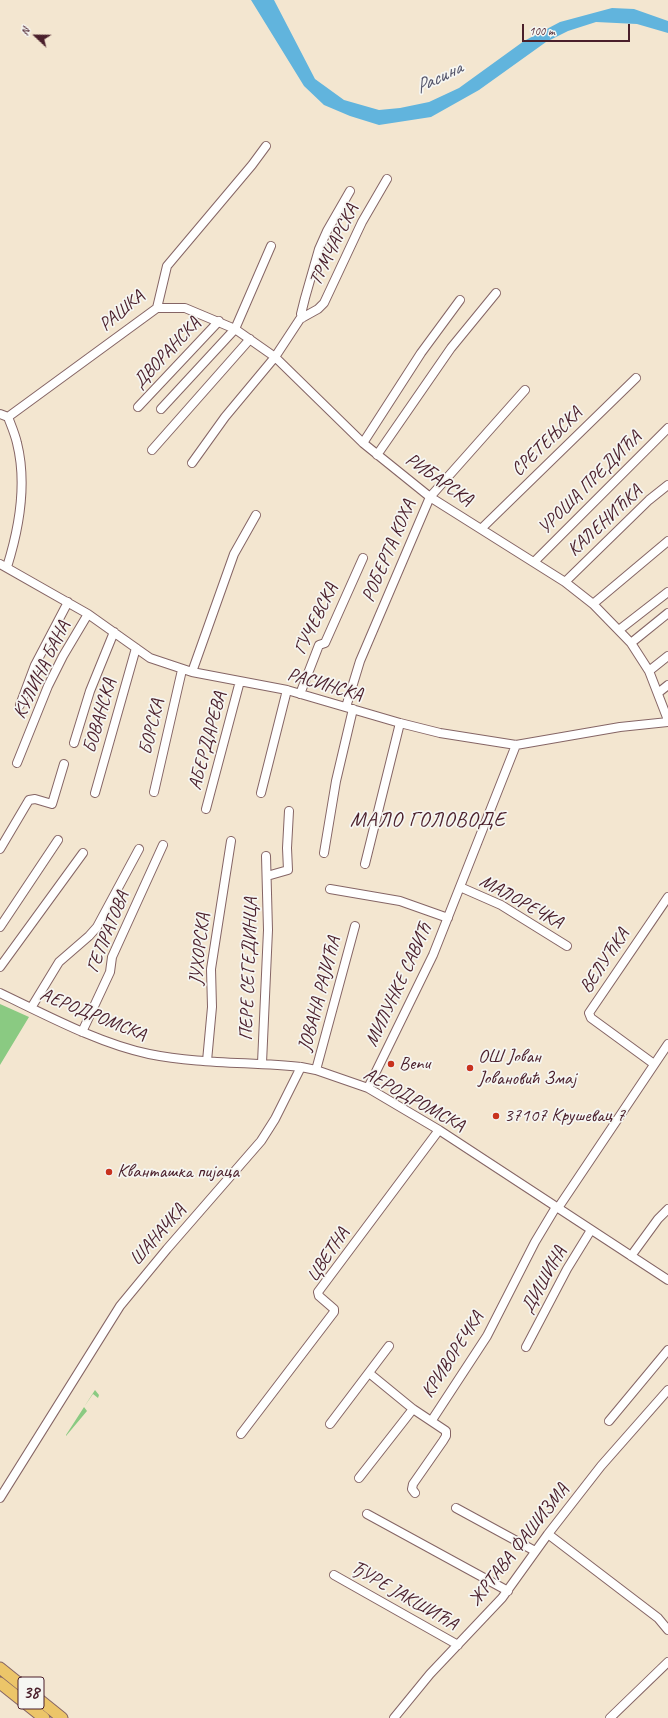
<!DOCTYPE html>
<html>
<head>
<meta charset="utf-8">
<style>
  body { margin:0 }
  #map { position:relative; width:668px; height:1718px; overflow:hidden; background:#f3e6d0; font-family:Caveat,sans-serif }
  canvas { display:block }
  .north { position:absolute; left:16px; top:16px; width:40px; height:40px; -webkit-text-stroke:3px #f6f6f2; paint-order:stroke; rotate:292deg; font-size:11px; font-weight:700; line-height:16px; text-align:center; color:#4a1f2b }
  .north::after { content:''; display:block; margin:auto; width:14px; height:18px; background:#4a1f2b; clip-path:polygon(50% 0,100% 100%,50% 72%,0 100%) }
  .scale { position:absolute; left:522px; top:24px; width:108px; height:18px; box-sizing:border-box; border:2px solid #4a1f2b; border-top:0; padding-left:5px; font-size:12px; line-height:14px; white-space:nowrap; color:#4a1f2b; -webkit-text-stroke:3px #f6f6f2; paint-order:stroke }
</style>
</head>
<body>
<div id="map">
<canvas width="668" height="1718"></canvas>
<div class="north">N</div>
<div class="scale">100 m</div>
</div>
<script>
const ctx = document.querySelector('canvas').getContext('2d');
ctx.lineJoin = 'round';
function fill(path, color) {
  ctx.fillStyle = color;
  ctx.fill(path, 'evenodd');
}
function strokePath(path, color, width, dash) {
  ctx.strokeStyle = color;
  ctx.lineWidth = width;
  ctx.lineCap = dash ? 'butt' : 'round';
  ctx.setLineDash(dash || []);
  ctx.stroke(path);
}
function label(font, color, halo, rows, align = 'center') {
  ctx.font = font + ' Caveat,sans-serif';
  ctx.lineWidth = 3.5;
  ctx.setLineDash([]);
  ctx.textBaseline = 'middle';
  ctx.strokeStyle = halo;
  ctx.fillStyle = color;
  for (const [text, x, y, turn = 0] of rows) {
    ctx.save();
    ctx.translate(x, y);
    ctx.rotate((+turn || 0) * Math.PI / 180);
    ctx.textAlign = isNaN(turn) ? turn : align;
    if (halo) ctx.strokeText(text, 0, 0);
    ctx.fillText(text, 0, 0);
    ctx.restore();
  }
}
const green = new Path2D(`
  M0 1004 29 1017 0 1065Z
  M95 1390 99 1395 98 1398 93 1394 84 1407 87 1411 66 1436V1435Z`);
const water = new Path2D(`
  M251 0H274L315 79 344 100 379 110 400 108 429 102 459 88 524 41 560 22 612 8 634 9 668 21V33L637 24 596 22 568 31 546 42 479 90 431 117 379 125 350 116 324 105 304 86Z`);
const minor = new Path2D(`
  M157 308H185L235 329 275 357 363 443 430 497 565 582 593 604 631 643 649 671 668 720
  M302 318 301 314 305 298 319 249 327 231 350 191
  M138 407 219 321
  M161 409 235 329 271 246
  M0 414 8 417C11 425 15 434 17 443 27 483 19 529 7 567
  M8 417 157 308 167 266 252 165 266 146
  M363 443 421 353 460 300
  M152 450 250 339
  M377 455 451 348 496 293
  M192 463 225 417 275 357 300 319 318 309 324 303 362 222 387 179
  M482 528 636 378
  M534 562 668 428
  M0 564 88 614 150 658 192 672 287 690 400 723 440 733 516 745 620 727 668 722
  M565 582 649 500 668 485
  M593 604 668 541
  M619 630 668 592
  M631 643 668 613
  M649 671 668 656
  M192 672 234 554 256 515
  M658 693 668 685
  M300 694 319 645 325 643 363 558
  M20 705 35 665 68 602
  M346 707 360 661 430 497 525 390
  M74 743 90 691 114 632
  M17 763 48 686 63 656 88 614
  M154 792 182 670
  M95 793 136 648
  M261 793 287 690
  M206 809 240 681
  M0 849 29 800 35 799 52 804 64 764
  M324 853 336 781 353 709
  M365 864 400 723
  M267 876 288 870 287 848 289 811
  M460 887 501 905 567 946
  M330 889 400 901 448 918
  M0 927 58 840
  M0 967 83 853
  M0 993C46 1015 100 1044 149 1054 199 1064 251 1062 301 1067L316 1070 368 1088 439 1130 668 1280
  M31 1008 59 962 89 936 97 927 139 849
  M82 1032 110 972 112 957 163 845
  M207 1061 212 1007 211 969 231 841
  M262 1063 268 930 266 856
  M654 1064 591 1018 589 1013 668 897
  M316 1070 355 926
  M368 1088 433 955 516 745
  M558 1208 668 1044
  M631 1256 658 1219 668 1209
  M526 1347 567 1269 591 1230
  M369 1373 413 1409 446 1431V1436L443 1441 413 1484 412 1489 415 1493
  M432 1420 487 1336 535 1242 556 1207
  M609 1421 668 1350
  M330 1424 389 1346
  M241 1434 334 1312V1309L319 1296 318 1292 439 1130
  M359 1478 413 1409
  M0 1498 120 1306 167 1249 261 1141 275 1119 301 1067
  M456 1508 535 1551
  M367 1514 508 1591
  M548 1534 658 1618 668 1630
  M334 1575 458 1645
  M394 1718 430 1674 502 1598 548 1534 601 1466 668 1390
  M610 1718 668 1662`);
const major = new Path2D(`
  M0 1668 62 1718
  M0 1683 44 1718`);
const markers = [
  [391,1064,4,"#c8321e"],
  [470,1068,4,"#c8321e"],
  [496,1116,4,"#c8321e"],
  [109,1172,4,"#c8321e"]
];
const shields = [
  [31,1693,26]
];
const shieldNames = [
  ["38",31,1693]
];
const streetNames = [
  ["ТРМЧАРСКА",334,245,-64],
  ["РАШКА",122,311,-40],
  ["ДВОРАНСКА",167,353,-47],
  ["СРЕТЕЊСКА",547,442,-44],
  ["РИБАРСКА",439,480,35],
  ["УРОША ПРЕДИЋА",590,483,-45],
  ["КАЛЕНИЋКА",605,521,-43],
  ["РОБЕРТА КОХА",389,551,-67],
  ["ГУЧЕВСКА",316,619,-64],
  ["КУЛИНА БАНА",42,670,-64],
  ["РАСИНСКА",325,685,16],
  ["БОВАНСКА",100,716,-74],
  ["БОРСКА",152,727,-77],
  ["АБЕРДАРЕВА",208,741,-75],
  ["МАЛОРЕЧКА",521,902,29],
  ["ГЕПРАТОВА",108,932,-68],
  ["ЈУХОРСКА",200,949,-84],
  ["ВЕЛУЋКА",605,961,-56],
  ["ПЕРЕ СЕГЕДИНЦА",249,969,-88],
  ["МИЛУНКЕ САВИЋ",399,985,-65],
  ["ЈОВАНА РАЈИЋА",320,994,-75],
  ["АЕРОДРОМСКА",93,1015,22],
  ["АЕРОДРОМСКА",414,1100,29],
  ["ШАНАЧКА",158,1235,-49],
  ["ЦВЕТНА",328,1255,-56],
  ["ДИШИНА",544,1280,-61],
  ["КРИВОРЕЧКА",453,1355,-57],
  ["ЖРТАВА ФАШИЗМА",519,1545,-52],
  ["ЂУРЕ ЈАКШИЋА",404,1596,30]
];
const poiNames = [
  ["ОШ Јован",478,1057],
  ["Јовановић Змај",478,1079],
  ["Benu",399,1064],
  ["37107 Крушевац 7",504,1116],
  ["Кванташка пијаца",117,1172]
];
const waterNames = [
  ["Расина",439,78,-26]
];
const quarterNames = [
  ["МАЛО ГОЛОВОДЕ",428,820]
];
fill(green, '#8aca82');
fill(water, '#61b4dd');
strokePath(minor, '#856565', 10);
strokePath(major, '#856565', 13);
strokePath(minor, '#fff', 8);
strokePath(major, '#ecc569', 11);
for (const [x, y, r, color] of markers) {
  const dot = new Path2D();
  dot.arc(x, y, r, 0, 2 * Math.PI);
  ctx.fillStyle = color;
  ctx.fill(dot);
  strokePath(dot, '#f6f6f2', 1.5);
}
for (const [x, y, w] of shields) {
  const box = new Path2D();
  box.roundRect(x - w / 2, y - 16, w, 32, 3);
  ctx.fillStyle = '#f6f6f2';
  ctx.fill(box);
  strokePath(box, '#4a1f2b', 1);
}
label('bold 18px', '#4a1f2b', null, shieldNames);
label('19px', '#4a1f2b', '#f6f6f2', streetNames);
label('19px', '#4a1f2b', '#f6f6f2', poiNames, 'left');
label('italic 20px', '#525369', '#f6f6f2', waterNames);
ctx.letterSpacing = '1px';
label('21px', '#4a1f2b', '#f6f6f2', quarterNames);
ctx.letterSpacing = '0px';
</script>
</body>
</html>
